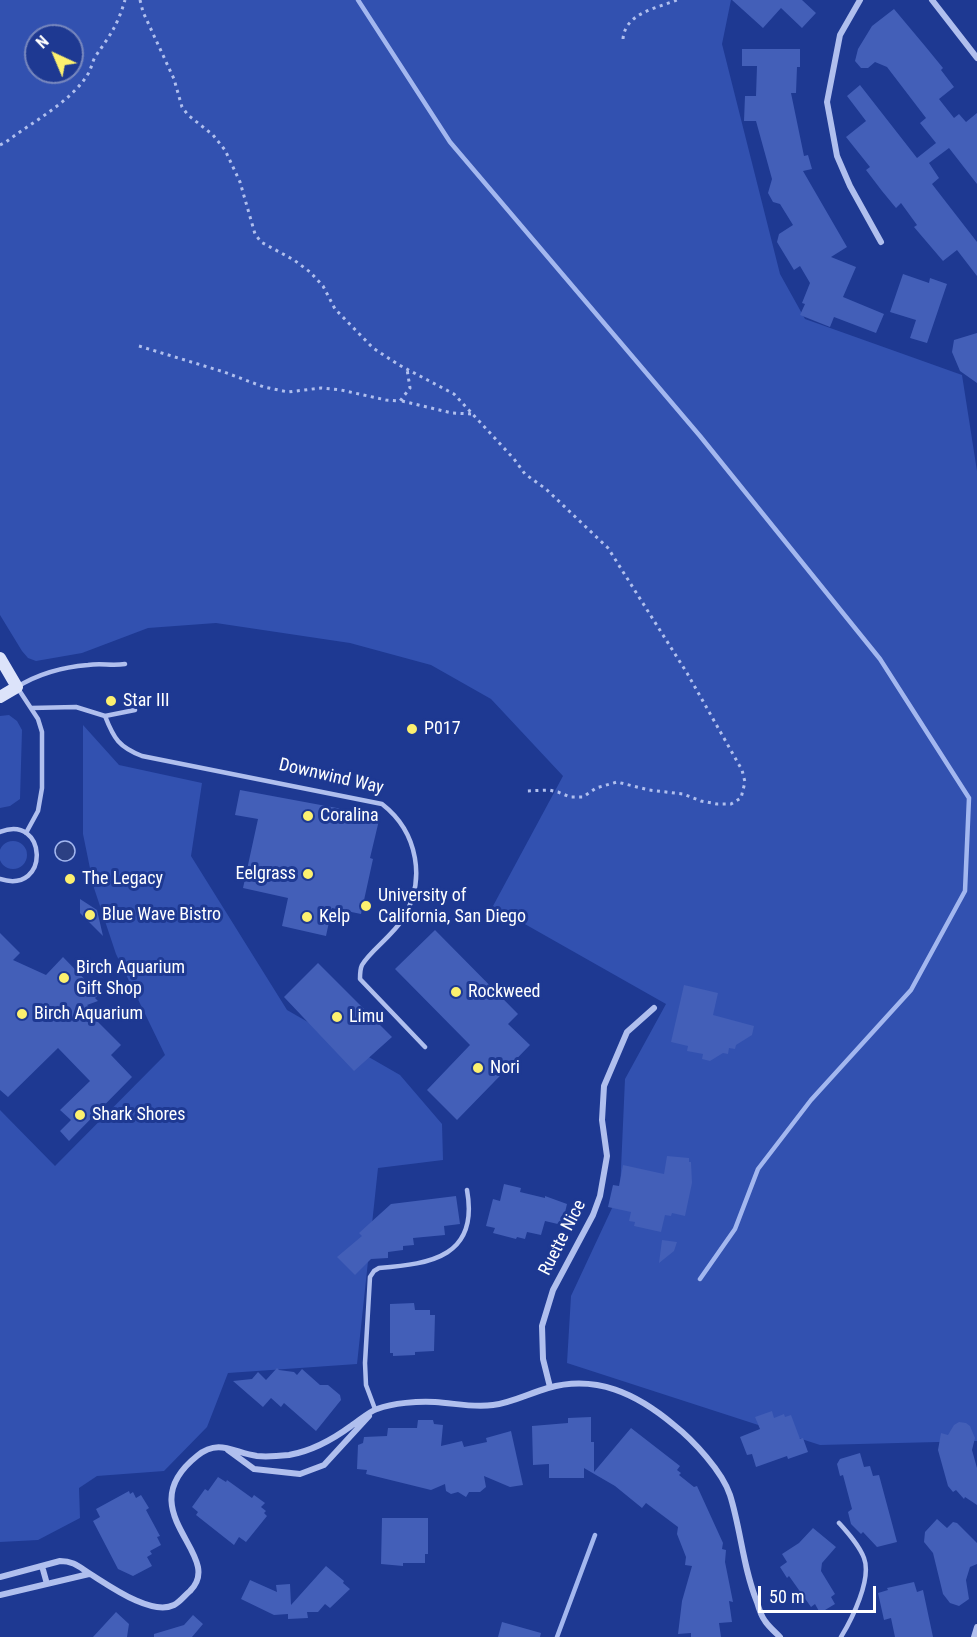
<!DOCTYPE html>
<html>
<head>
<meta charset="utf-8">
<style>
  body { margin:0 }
  #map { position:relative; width:977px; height:1637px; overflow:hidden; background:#1e3992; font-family:"Roboto Condensed",sans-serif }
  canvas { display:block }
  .north { position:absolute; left:24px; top:24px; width:60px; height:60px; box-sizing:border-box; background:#1e3992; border:2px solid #7888be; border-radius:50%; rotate:316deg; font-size:16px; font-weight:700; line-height:24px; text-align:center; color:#fff }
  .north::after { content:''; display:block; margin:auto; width:21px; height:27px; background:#fcf06f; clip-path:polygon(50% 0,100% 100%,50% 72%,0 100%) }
  .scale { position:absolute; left:758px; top:1586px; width:118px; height:27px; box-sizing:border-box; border:3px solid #fff; border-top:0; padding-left:8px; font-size:18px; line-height:21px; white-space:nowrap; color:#fff; -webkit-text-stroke:4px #1e3992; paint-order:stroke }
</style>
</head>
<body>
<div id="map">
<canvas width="977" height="1637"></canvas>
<div class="north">N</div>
<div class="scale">50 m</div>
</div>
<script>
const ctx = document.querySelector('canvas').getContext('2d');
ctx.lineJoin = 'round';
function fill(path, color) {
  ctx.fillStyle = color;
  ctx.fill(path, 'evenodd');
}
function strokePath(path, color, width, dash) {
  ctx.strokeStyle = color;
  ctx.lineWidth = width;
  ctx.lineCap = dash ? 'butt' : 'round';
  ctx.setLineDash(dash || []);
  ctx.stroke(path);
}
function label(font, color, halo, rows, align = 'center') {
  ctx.font = font + ' "Roboto Condensed",sans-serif';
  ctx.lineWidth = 6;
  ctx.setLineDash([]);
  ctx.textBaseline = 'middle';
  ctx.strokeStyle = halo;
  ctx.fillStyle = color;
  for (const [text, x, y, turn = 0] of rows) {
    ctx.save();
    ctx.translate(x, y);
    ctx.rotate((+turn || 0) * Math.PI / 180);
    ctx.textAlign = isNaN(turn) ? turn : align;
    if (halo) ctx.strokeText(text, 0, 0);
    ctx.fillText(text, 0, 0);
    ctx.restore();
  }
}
const green = new Path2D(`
  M0 0H731L722 44 780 274 805 319 962 375 977 471V1441L820 1445 567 1363 571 1296 620 1191 625 1079 666 1004 493 906 563 776 491 699 431 665 350 643 216 623 148 628 82 653 36 661 28 658 22 651 0 615ZM36 36H72V72H36Z
  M9 715 17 721 22 730 20 799 10 806 0 808V716Z
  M83 725 119 765 202 783 191 856 287 1010 400 1075 442 1124 443 1160 378 1168 357 1364 228 1373 207 1427 164 1471 97 1476 79 1488 80 1518 38 1540 0 1542V1110L55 1166 165 1055 116 954 94 888 83 834Z
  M-1 855a14 14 0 1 1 28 0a14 14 0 1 1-28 0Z`);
const water = new Path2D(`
  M55 851a10 10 0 1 1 20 0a10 10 0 1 1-20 0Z`);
const stream = new Path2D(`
  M358 0 450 142 700 436 880 659 969 798 965 891 911 990 811 1100 758 1169 735 1229 700 1279
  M557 1637 595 1535`);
const building = new Path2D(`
  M732 0H802L816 13 802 28 781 8 763 28Z
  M894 9 925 46 943 68 941 70 954 87 939 99 954 118 959 114 966 122 977 113V184L949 148 929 163 939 178 932 184 977 242V276L957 250 943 261 914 227 917 225 901 203 896 208 882 191 866 170 870 167 846 137 866 121 847 96 860 85 917 158 936 143 920 123 926 118 887 67 875 62 868 68H861L855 61 858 49 872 26Z
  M742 49H800V67H797L796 93H791L804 156 808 155 812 169 803 171 847 247 831 257 856 267 843 297 884 314 876 333 834 317 830 327 800 315 805 304 802 303 810 283 800 266 794 270 777 242 779 234 793 225 780 204 773 202 768 193 772 179 756 121H744L745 96H756L757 66H742Z
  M903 274 929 283 930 278 947 284 927 343 910 338 916 320 890 312Z
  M977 333V383L960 371 952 352 954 340Z
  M240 790 380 816 370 858 373 859 361 914 332 908 326 936 282 926 288 898 243 888 258 819 235 815Z
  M80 899 97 910 103 936 80 913Z
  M435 930 518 1014 508 1024 530 1045 457 1120 427 1090 470 1045 395 969Z
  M0 933 20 953 13 960 46 975 63 957 99 994 95 998 98 1001 87 1005 95 1012 92 1016 121 1045 111 1055 132 1077 69 1141 60 1131 71 1120 60 1110 90 1081 58 1048 8 1097 0 1090Z
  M318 963 392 1037 354 1071 284 997Z
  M684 985 718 993 713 1015 754 1026 752 1035 736 1045 735 1049 729 1048 728 1054 723 1053 710 1061 702 1059 703 1054 687 1051 688 1046 671 1042Z
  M667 1156 689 1158V1162H691L692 1183 685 1216 672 1213 671 1216 665 1215 661 1232 634 1226 635 1222 629 1221 631 1212 608 1207 613 1185 619 1186 623 1165 664 1174Z
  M504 1184 521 1188 520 1192 545 1198V1196L567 1204 562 1225 545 1221 541 1235 527 1232 525 1239 517 1237 516 1239 493 1233 495 1228 486 1226 493 1199 500 1201Z
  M456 1196 460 1224 444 1226 445 1235 413 1238 414 1245 403 1246V1250L388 1252V1258L371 1259 355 1275 337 1257 362 1236 359 1233 391 1204Z
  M662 1240 677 1242 674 1251 659 1263Z
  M414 1303 415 1310H430V1315H435L434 1351 415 1352V1355L393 1356V1353H390V1304Z
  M277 1368 279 1370 294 1372 297 1375 302 1369 320 1385H328L340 1395 341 1400 316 1431 284 1403 281 1407 271 1398 263 1407 233 1381 252 1379 258 1372 266 1380Z
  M772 1411 774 1418 784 1414 785 1417 791 1415 800 1439 803 1438 808 1452 788 1459 787 1456 756 1467 752 1454 747 1455 740 1437 760 1429 755 1417Z
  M591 1417V1442H594V1472L631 1428 680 1466 677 1470 681 1473 679 1475 694 1487 697 1486 723 1543 722 1549 726 1550 725 1562 733 1602 729 1601 732 1622 719 1623 721 1637H691V1633L678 1634 682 1601 692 1566 685 1565 686 1557 677 1534 678 1527 646 1503 642 1508 615 1486 584 1468V1478H549V1464L533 1465 532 1426 568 1423V1418Z
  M418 1420H433L434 1424 443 1425 441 1446 462 1441 464 1447 487 1442 486 1438 511 1431 523 1485 510 1487 484 1476 486 1487 480 1492H469L466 1497 458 1492 451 1494 446 1491 445 1484 431 1490 366 1474 367 1470 357 1469 358 1445 363 1443 364 1437 387 1436 388 1428H417Z
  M959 1422 966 1423 970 1426 975 1438 972 1450 977 1468V1505L965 1497 964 1499 956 1490 953 1492 948 1486 938 1450 941 1433 948 1435 954 1425Z
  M860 1453 864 1467 870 1466 873 1476 879 1475 897 1542 877 1547 863 1532 861 1534 851 1524 848 1512 852 1509 843 1475 840 1476 837 1464 840 1459Z
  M218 1477 226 1482 227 1480 252 1498 254 1495 265 1503 261 1507 266 1511 264 1513 267 1516 246 1542 239 1537 234 1545 196 1515 198 1512 192 1507 205 1489 208 1491Z
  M129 1491 130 1494 133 1492 136 1498 141 1495 149 1508 146 1510 160 1536 157 1537 161 1545 150 1551 152 1554 147 1557 152 1566 133 1576 118 1569 93 1521 100 1517 96 1509Z
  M382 1518H428V1554H425V1563H403V1566L381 1564Z
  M937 1519 947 1528 953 1522 957 1523 977 1543V1564L970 1567 966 1580 969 1599 959 1606 950 1603 943 1594 933 1553 924 1542 925 1532Z
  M813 1528 836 1547 822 1563 821 1571 835 1594 831 1597 835 1604 820 1613 815 1604 811 1607 789 1576 787 1578 780 1567 787 1562 782 1554 799 1543Z
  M326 1566 344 1581 343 1583 350 1589 330 1608 325 1604 318 1612H307L308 1618 288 1619V1614L274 1615 241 1599 250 1580 277 1592 276 1585 290 1584 291 1605Z
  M914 1582 917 1592 923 1590 933 1637H895L891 1618 884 1620 878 1593 888 1590 887 1588Z
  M116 1612 129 1624 127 1637H93Z
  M193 1615 203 1624 192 1637H154V1634L184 1625Z
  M502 1622 541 1633 540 1637H498Z`);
const path = new Path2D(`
  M140 0 143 12 174 79 182 107 188 115 213 135 225 150 240 182 255 234 261 242 294 260 310 272 323 286 335 309 373 348 399 365 454 394 514 459 525 474 546 489 608 548 687 673 742 770 745 782 741 798 731 804H717L701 801 683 794 649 790 617 782 596 788 583 797H570L558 792 549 790 527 791
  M623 39C625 13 657 8 677 0
  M0 145 6 142C32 122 71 102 88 74 91 69 92 63 95 57 110 35 117 27 125 0
  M139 346 224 372 264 387 288 392 321 388 341 390 386 400 400 401 410 388 407 369
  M402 401 452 413 472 414`);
const lane = new Path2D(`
  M31 708 76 707 105 716 135 710
  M105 716C114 739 119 747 142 756L382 804C418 832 427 881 402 920 392 936 370 951 362 965 360 969 360 975 360 979L425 1047
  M0 832C47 813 51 895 0 879
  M26 833 38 811 42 788V732L38 719 17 687C38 674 63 667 88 665 101 663 112 666 125 664
  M375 1409 366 1385 365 1363 370 1277 374 1271 379 1268C432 1264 479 1256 467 1190
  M839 1523C848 1533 859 1545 864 1558 872 1579 852 1619 841 1637`);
const street = new Path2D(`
  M860 0 840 35 827 102 837 156 850 186 881 242
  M932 0 977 58
  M550 1387 543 1359 542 1326 553 1290 593 1215 600 1196 607 1156 602 1120 604 1086 627 1032 654 1008
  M228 1450 254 1469 300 1474 324 1465 369 1416
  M42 1566 47 1584
  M0 1577 60 1561C75 1561 80 1568 92 1575 111 1587 152 1616 174 1605 180 1602 185 1595 190 1591 227 1555 127 1512 197 1456 219 1438 234 1453 257 1456 267 1457 279 1456 289 1455 312 1451 332 1440 351 1426 359 1421 368 1412 377 1409 393 1403 418 1401 435 1402 454 1403 473 1408 493 1405 511 1403 530 1393 548 1388 596 1374 637 1394 674 1425 693 1440 722 1471 730 1495 741 1530 743 1568 757 1602 759 1609 761 1616 765 1621 769 1627 775 1632 780 1637
  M0 1595 89 1574
  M974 1637 977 1627`);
const secondary = new Path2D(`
  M0 658 17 687 0 697`);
const markers = [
  [111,701,6,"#fcf06f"],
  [412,729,6,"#fcf06f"],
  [308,816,6,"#fcf06f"],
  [308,874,6,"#fcf06f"],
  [70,879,6,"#fcf06f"],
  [366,906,6,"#fcf06f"],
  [90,915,6,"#fcf06f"],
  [307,917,6,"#fcf06f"],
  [64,978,6,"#fcf06f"],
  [456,992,6,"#fcf06f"],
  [22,1014,6,"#fcf06f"],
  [337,1017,6,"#fcf06f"],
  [478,1068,6,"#fcf06f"],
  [80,1115,6,"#fcf06f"]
];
const poiNames = [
  ["Star III",123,701],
  ["P017",424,729],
  ["Coralina",320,816],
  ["Eelgrass",296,874,"right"],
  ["The Legacy",82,879],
  ["University of",378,896],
  ["California, San Diego",378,917],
  ["Blue Wave Bistro",102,915],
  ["Kelp",319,917],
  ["Birch Aquarium",76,968],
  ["Gift Shop",76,989],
  ["Rockweed",468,992],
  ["Birch Aquarium",34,1014],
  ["Limu",349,1017],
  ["Nori",490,1068],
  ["Shark Shores",92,1115]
];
const streetNames = [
  ["Downwind Way",331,777,13],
  ["Ruette Nice",563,1238,-63]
];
fill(green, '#3251b0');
fill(water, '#2c4083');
strokePath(water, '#a3b7ef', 1.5);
strokePath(stream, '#a3b7ef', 4.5);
fill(building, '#435fb8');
strokePath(path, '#b0bfee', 3, [3, 4.5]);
strokePath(lane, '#b0bfee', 4.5);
strokePath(street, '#b0bfee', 6);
strokePath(secondary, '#dce3fa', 12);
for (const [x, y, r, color] of markers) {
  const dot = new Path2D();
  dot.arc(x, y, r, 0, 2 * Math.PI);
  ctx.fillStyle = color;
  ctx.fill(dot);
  strokePath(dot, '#1e3992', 2);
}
label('18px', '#fff', '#1e3992', poiNames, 'left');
label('18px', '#fff', '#1e3992', streetNames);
</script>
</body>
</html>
